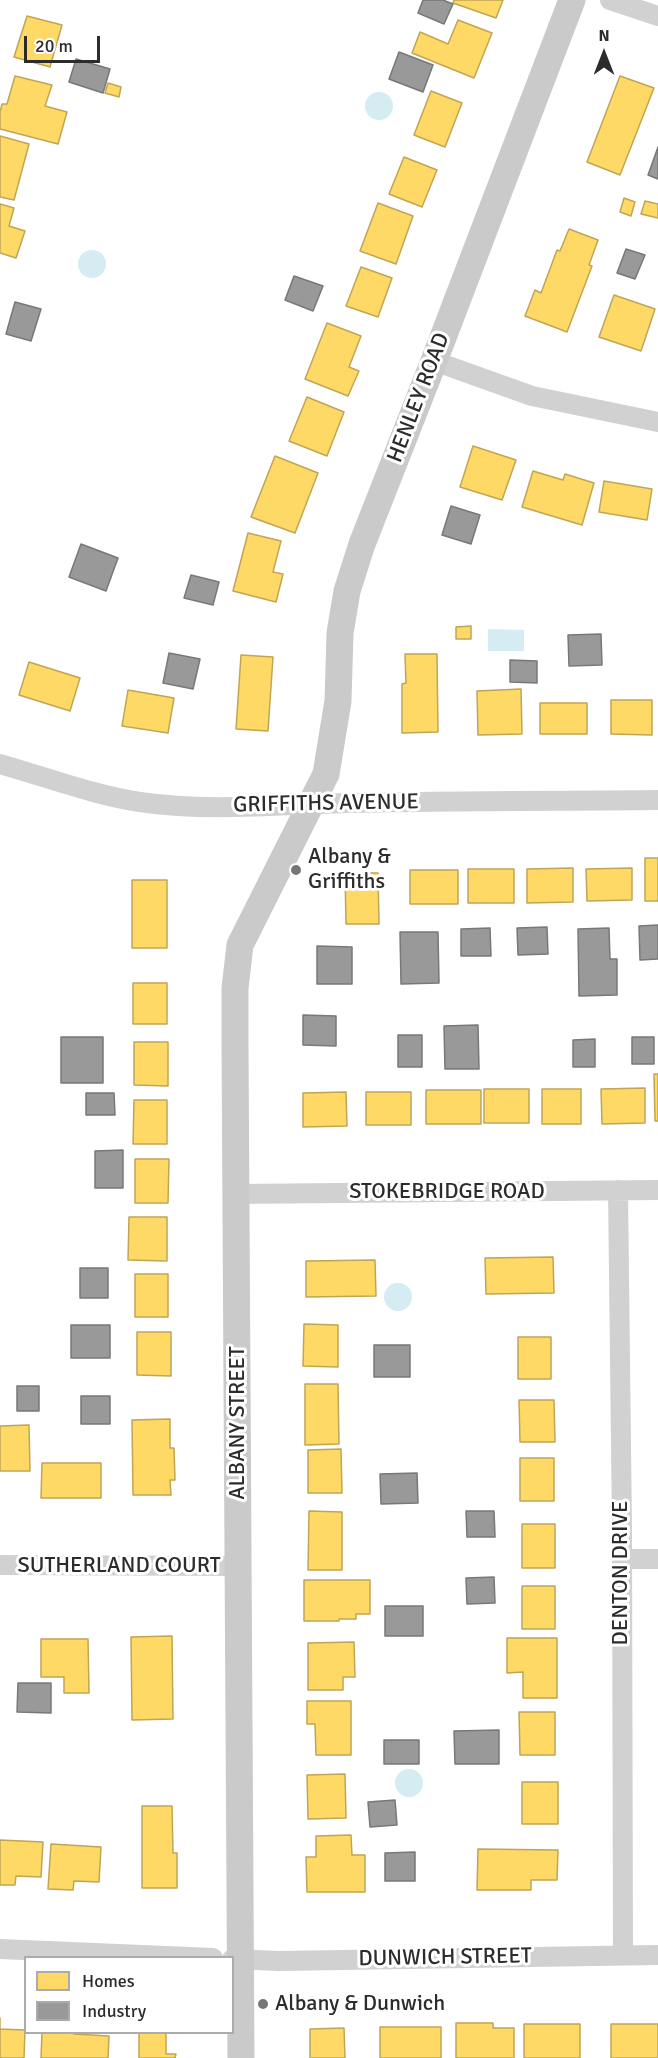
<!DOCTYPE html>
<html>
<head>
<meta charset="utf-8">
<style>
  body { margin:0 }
  #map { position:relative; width:658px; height:2058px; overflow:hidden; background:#fff; font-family:Signika,sans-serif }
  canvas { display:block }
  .legend { position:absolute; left:24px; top:1956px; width:210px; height:78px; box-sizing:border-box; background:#fff; border:2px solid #ababab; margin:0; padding:8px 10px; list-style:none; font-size:18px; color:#2c2c2c }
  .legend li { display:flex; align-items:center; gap:12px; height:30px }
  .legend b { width:30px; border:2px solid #ababab }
  .north { position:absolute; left:574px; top:24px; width:60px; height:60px; -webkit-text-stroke:4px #fff; paint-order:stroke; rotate:0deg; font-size:16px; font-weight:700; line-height:24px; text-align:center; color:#2c2c2c }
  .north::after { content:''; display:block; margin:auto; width:21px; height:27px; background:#2c2c2c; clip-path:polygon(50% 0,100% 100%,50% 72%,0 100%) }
  .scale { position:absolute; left:24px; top:36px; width:76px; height:27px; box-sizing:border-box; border:3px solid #2c2c2c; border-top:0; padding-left:8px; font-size:18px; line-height:21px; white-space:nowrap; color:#2c2c2c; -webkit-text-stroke:4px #fff; paint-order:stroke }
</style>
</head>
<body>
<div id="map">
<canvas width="658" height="2058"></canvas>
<ul class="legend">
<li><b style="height:16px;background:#ffd966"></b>Homes</li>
<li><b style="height:16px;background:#999"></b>Industry</li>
</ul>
<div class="north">N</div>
<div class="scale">20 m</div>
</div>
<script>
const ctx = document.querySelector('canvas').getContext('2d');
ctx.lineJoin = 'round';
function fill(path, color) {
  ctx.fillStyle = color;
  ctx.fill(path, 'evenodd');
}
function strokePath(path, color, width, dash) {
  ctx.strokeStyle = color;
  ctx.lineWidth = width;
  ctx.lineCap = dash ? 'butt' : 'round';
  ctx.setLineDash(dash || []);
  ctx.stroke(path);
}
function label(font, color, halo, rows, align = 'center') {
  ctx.font = font + ' Signika,sans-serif';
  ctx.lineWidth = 6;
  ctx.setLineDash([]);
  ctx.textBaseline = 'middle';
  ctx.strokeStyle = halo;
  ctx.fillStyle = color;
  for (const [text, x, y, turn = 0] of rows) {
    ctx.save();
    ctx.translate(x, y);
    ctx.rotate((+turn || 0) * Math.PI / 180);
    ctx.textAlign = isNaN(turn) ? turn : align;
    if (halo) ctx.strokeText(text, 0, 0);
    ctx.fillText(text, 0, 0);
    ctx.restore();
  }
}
const water = new Path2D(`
  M365 106a14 14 0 1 1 28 0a14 14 0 1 1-28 0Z
  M78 264a14 14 0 1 1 28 0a14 14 0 1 1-28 0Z
  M488 629 524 630V651H488Z
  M384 1297a14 14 0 1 1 28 0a14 14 0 1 1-28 0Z
  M395 1783a14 14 0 1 1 28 0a14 14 0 1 1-28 0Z`);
const homes = new Path2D(`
  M454 0H503L496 18 453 3Z
  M27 16 62 25 50 67 14 57Z
  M458 20 492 33 474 78 412 53 420 32 448 44Z
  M15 76 52 85 45 106 67 112 58 144 0 129V112L2 104H7Z
  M620 76 654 88 620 175 587 162Z
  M108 83 121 87 119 97 105 93Z
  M431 91 462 103 445 147 414 135Z
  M0 136 29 144 14 200 0 197Z
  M404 157 437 170 422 207 389 194Z
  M624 198 635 202 631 216 620 212Z
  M645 201 658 204V218L641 214Z
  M378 203 413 216 396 264 360 251Z
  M0 204 14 208 9 226 25 231 16 258 0 253Z
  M569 229 598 240 589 265 592 266 567 332 525 316 535 290 541 293 557 250 560 251Z
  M361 267 392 278 378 317 346 306Z
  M614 295 655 309 641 351 599 337Z
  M327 323 361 336 349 367 359 371 348 396 305 379Z
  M307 397 344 412 327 456 289 441Z
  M473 446 516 460 502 500 460 487Z
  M275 456 318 473 295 533 251 517Z
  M533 471 563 480 565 474 594 483 582 525 522 507Z
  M604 481 652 489 647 520 599 512Z
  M248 533 281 541 273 572 283 574 276 602 233 591Z
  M471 626V639H456V627Z
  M405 654H437L438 732 402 733V684L406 683Z
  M241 655 273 657 268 731 236 729Z
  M29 662 80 678 70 711 19 695Z
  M521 689 522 734 478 735 477 691Z
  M128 690 174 698 168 733 122 726Z
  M611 700H652V735L611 734Z
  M540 703H587V734H540Z
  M645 858H658V901H645Z
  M573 868V902L527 903V869Z
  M632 868V900L587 901 586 869Z
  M468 869H514V903H468Z
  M410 870H458V904H410Z
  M345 873H378L379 924H346Z
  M132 880H167V948H132Z
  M133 983H167V1024H133Z
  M134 1042H168V1086L134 1085Z
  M654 1074H658V1121H655Z
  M645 1088V1123L602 1124 601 1089Z
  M484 1089H529V1123H484Z
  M542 1089H581V1124H542Z
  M426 1090H481V1124H426Z
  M346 1092 347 1126 303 1127V1093Z
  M366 1092H411V1125H366Z
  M134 1100H167V1144H133Z
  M135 1159H169L168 1203H135Z
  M129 1217H167V1261L128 1260Z
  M553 1257 554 1293 486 1294 485 1258Z
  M375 1260 376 1296 306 1297V1261Z
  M135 1274H168V1317H135Z
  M304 1324 338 1325V1367L303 1366Z
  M137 1332H171V1376L137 1375Z
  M518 1337H551V1379H518Z
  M305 1384H338L339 1444 305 1445Z
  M519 1400H554L555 1442H520Z
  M170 1419V1448H174L175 1480H170L171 1495H133L132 1420Z
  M29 1425 30 1471H0V1426Z
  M341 1449 342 1493H308V1450Z
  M520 1458H554V1501H520Z
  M42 1463H101V1498H41Z
  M309 1511 342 1512V1570H308Z
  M522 1524H555V1568H522Z
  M304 1580H370V1614H356V1619H339V1621H304Z
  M522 1586H555V1629H522Z
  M172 1636 173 1719 132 1720 131 1637Z
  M507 1638H557V1698H523V1672L507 1673Z
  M41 1639H88L89 1693H64V1677H41Z
  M354 1642 355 1677H343V1690H308V1643Z
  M307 1701H351V1755H316L315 1724H307Z
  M519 1712H555V1755H520Z
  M345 1774 346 1818 308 1819 307 1775Z
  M522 1782H558V1824H522Z
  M142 1806H172L173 1853H177V1888H142Z
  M351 1835 352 1855H365V1892H307L306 1857H316V1836Z
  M0 1840 43 1842 41 1877 16 1876 15 1885H0Z
  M51 1844 101 1847 99 1882 74 1881 73 1890 48 1889Z
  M478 1849 558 1850 557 1880H531V1890H477Z
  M0 2018V2029L25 2030 24 2058H0Z
  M456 2023H493V2028H514V2058H456Z
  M524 2024H580V2058H524Z
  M611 2024H658V2058H611Z
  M380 2027H441V2058H380Z
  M344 2028 345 2058H310V2029Z
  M42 2032H74V2034L109 2036 108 2058H41Z
  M139 2032H166V2054H176L175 2058H139Z`);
const industry = new Path2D(`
  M423 0H443L453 4 444 24 418 13Z
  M399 52 433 65 423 92 389 79Z
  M76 59 110 69 103 93 69 82Z
  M658 147V179L648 175Z
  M626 249 645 255 635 279 617 273Z
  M294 276 323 286 313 311 285 300Z
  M15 302 41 309 31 341 6 334Z
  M451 506 480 515 471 544 442 535Z
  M81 544 118 558 106 591 69 577Z
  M191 575 219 582 213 605 184 598Z
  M601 634 602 665 569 666 568 635Z
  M169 653 200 659 193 689 163 683Z
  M510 660 537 661V683L510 682Z
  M658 925V959L640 960 639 926Z
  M547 927 548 954 518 955 517 928Z
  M490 928 491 956H461V929Z
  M609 928 610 959H617V995L579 996 578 929Z
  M400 932H438L439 983 401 984Z
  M317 946 352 947V984H317Z
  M303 1015 336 1016V1046L303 1045Z
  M478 1025 479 1069H445L444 1026Z
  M398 1035H422V1067H398Z
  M61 1037H103V1083H61Z
  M632 1037H654V1064H632Z
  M595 1039V1067H573V1040Z
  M86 1093H114L115 1115H86Z
  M123 1150V1188H95V1151Z
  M80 1268H108V1298H80Z
  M71 1325H110V1358H71Z
  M374 1345H410V1377H374Z
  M17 1386H39V1411H17Z
  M81 1396H110V1424H81Z
  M417 1473 418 1503 381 1504 380 1474Z
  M466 1511H494L495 1537H467Z
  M494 1577 495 1603 467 1604 466 1578Z
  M385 1606H423V1636H385Z
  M18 1683H51V1713L17 1712Z
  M499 1730V1764H455L454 1731Z
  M384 1740H419V1764H384Z
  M395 1800 397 1825 370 1827 368 1802Z
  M415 1852V1881H385V1853Z`);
const street = new Path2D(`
  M610 0 658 16
  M434 361 532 396 658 422
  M0 764C46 777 93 795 140 802 207 812 277 805 344 803 449 801 554 801 658 800
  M618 1190 622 1529 623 1955
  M236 1194 658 1190
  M622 1559H658
  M0 1565 238 1566
  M0 1949 213 1958
  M232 1959 279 1961 658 1955`);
const secondary = new Path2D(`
  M241 2058 235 1044V988L240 945 326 774 338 701 340 633 347 591 362 544 434 361 572 0`);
const markers = [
  [296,870,6,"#767676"],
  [263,2004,6,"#767676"]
];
const streetNames = [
  ["HENLEY ROAD",419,398,-69],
  ["GRIFFITHS AVENUE",326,804,-1],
  ["STOKEBRIDGE ROAD",447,1192],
  ["ALBANY STREET",238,1423,-90],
  ["SUTHERLAND COURT",119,1566],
  ["DENTON DRIVE",621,1573,-90],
  ["DUNWICH STREET",445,1958,-1]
];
const poiNames = [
  ["Albany &",308,857],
  ["Griffiths",308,882],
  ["Albany & Dunwich",275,2004]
];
fill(water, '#d5ecf2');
fill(homes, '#ffd966');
strokePath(homes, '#c0a555', 1.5);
fill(industry, '#999');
strokePath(industry, '#787878', 1.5);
strokePath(street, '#d1d1d1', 20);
strokePath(secondary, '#cacaca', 27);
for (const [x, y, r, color] of markers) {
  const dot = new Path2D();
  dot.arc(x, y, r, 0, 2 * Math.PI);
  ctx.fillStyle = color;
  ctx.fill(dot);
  strokePath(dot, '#fff', 2);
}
label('22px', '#2c2c2c', '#fff', streetNames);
label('22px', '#2c2c2c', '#fff', poiNames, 'left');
</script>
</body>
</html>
